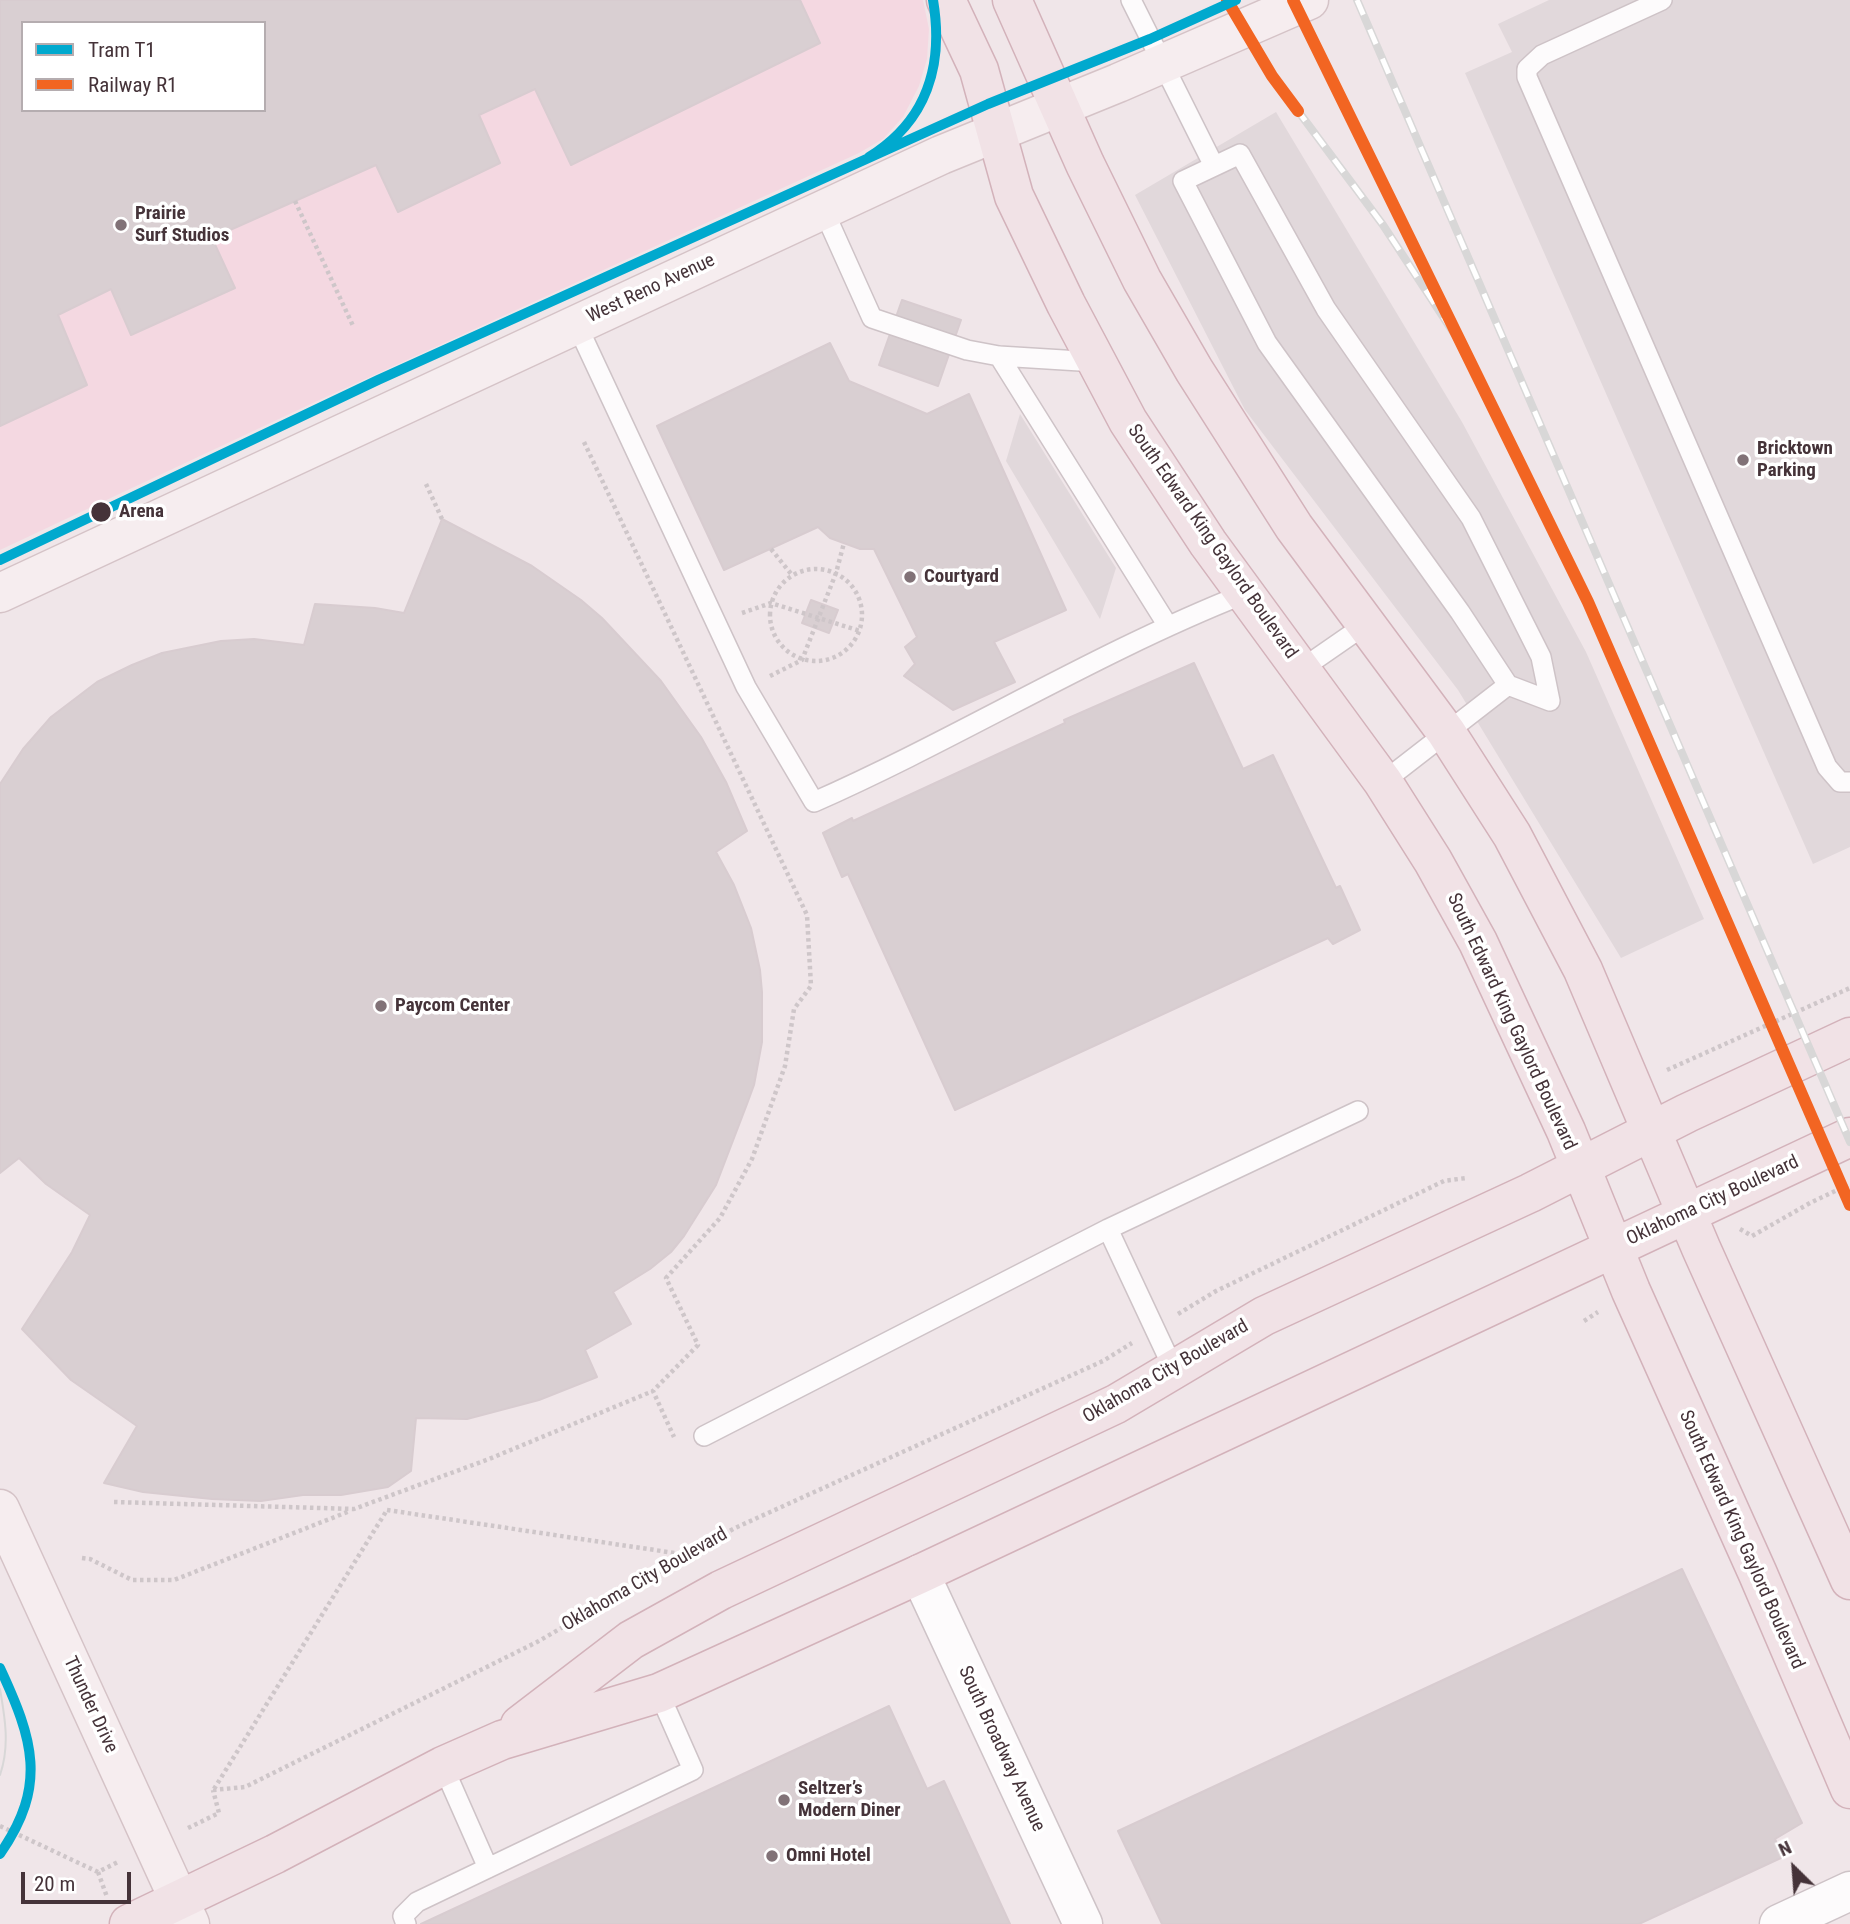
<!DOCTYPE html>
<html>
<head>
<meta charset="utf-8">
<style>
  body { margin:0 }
  #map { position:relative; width:1850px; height:1924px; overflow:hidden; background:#f0e6e9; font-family:"Roboto Condensed",sans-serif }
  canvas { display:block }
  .legend { position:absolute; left:21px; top:21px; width:245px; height:91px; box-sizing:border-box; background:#fff; border:2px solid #b5adb0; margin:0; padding:9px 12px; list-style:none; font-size:21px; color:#453339 }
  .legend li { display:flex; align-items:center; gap:14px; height:35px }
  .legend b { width:35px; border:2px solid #b5adb0 }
  .north { position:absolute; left:1759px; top:1833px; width:70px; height:70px; -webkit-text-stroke:5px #fff; paint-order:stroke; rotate:335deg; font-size:19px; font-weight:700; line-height:28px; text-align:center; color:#453339 }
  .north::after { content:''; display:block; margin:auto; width:24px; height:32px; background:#453339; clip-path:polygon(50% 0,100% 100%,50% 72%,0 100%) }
  .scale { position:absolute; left:21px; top:1872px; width:110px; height:32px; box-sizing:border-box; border:4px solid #453339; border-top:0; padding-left:9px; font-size:21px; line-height:24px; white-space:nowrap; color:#453339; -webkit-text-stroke:5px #fff; paint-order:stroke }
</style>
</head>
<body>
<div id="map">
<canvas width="1850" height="1924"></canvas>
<ul class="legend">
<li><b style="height:9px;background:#00a9ce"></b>Tram T1</li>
<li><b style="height:9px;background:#f26522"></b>Railway R1</li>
</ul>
<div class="north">N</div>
<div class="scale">20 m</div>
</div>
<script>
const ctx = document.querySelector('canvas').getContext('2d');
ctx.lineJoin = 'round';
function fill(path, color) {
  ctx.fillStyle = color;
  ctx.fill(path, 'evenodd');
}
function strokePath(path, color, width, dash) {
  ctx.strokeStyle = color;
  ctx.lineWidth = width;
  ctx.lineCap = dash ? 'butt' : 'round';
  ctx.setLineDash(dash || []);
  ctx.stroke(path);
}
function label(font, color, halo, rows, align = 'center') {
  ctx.font = font + ' "Roboto Condensed",sans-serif';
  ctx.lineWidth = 7;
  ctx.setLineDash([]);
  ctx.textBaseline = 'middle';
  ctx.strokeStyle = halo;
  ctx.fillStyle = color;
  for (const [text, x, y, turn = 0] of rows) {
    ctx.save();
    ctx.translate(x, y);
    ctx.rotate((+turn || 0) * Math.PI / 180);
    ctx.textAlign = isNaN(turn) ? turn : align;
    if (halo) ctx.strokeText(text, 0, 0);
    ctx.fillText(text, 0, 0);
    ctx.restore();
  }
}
const commercial = new Path2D(`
  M0 0H923L929 29 927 59 919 86 903 117 883 139 859 153 315 402 0 550ZM23 23H264V110H23Z`);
const parking = new Path2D(`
  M1549 0H1850V847L1813 864 1465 73 1512 52 1498 24Z
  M1276 112 1462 422 1586 652 1704 919 1621 958 1458 690 1245 410 1135 195Z
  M1020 414 1116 568 1100 619 1006 461Z`);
const building = new Path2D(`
  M0 0H800L820 43 571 165 535 89 479 115 500 163 398 212 376 165 212 238 235 288 131 335 111 289 58 315 87 385 0 426ZM23 23H264V110H23Z
  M902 300 961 320 938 386 879 365Z
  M830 343 849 381 927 414 969 394 1066 610 994 642 1015 682 953 710 904 676 915 664 905 647 917 637 874 549H860L830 538 818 527 724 570 657 426Z
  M442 519 532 566 581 600 602 618 661 681 701 737 726 782 747 831 716 852 734 885 751 928 760 970 762 992V1042L754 1085 747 1104 716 1185 684 1236 671 1252 650 1269 613 1292 631 1324 585 1350 597 1377 539 1400 467 1419 416 1418 411 1471 388 1487 341 1495H303L261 1501 212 1499 143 1492 104 1483 137 1426 71 1380 22 1329 72 1252 90 1215 46 1184 19 1158 0 1173V784L23 749 51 717 97 682 132 665 162 653 221 641 254 639 304 645 315 604 375 608 404 613Z
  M811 600 838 610 829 633 802 623Z
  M1194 663 1243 769 1273 755 1336 888 1340 886 1360 930 1333 944 1328 938 955 1110 848 874 842 877 823 833 852 818 853 821 1065 723 1064 720Z
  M1682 1569 1802 1823 1775 1839 1783 1857 1639 1924H1162L1118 1831Z
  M889 1706 927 1789 944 1781 1010 1924H421Z`);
const path = new Path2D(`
  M295 201 354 328
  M584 442 807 915 811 986 794 1009 785 1066 752 1159 720 1218 666 1278 698 1345 653 1391 674 1437
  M426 484 442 519
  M771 549 792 575
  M770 615a46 46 0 1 1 92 0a46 46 0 1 1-92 0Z
  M742 613 771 603 860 631
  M770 676 802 660 836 573 844 543
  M1667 1070 1850 988
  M1740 1229 1752 1236 1810 1203 1850 1184
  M1178 1314 1216 1291 1444 1181 1466 1178
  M1584 1321 1598 1312
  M114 1502 354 1509 489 1459 653 1391
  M387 1510 688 1555
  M82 1558 90 1559 132 1580H174L350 1511
  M214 1789 387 1510
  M213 1790 245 1787 537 1642 735 1528 1103 1361 1132 1343
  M0 1826 98 1872 120 1861
  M188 1828 219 1813 213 1790
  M98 1872 107 1897`);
const service = new Path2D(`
  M1131 0 1214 166
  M1662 0 1542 55 1527 69V77L1827 767 1840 782H1850
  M1240 154 1326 309 1471 518 1541 657 1550 701 1508 685 1460 612 1267 343 1183 181Z
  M823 209 872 318 967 350 999 356 1096 362
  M576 323 746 687 814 802C959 738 1097 652 1244 594
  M999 356 1168 626
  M1300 670 1365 625
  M1383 782 1508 685
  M1108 1229 1358 1111
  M704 1436 1108 1229 1174 1370
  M443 1766 488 1868 693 1770 659 1693
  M406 1924 403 1916 417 1902 488 1868`);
const minor = new Path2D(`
  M920 1574 1083 1924
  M1779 1924 1850 1891`);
const secondary = new Path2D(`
  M0 593 941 155 1118 83 1309 0
  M0 1509 190 1924`);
const primary = new Path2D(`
  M946 0 979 70 1014 196 1066 304 1128 421 1208 543 1383 782 1433 861 1478 942 1566 1131 1631 1291 1758 1574 1850 1789
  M1012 0 1085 164 1142 280 1194 370 1294 527 1446 732 1512 835 1583 970 1701 1248 1850 1580
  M520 1725 631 1640 721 1590 1116 1404 1264 1316 1530 1193 1687 1113 1850 1037
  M129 1924 275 1854 443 1766 502 1740 659 1693 920 1574 1850 1137`);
const tram = new Path2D(`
  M854 166C921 125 946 79 933 0
  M0 1689C5 1718 10 1746 0 1775`);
const rail = new Path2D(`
  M1227 0 1272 76 1383 225 1468 355
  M1357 0 1850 1142`);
const rail1 = new Path2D(`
  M1227 0 1272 76 1298 111
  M1293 0 1588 602 1850 1205`);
const tram1 = new Path2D(`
  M869 157C927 121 944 65 933 0
  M0 560 378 380 988 104 1150 39 1236 0
  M0 1668C33 1739 48 1785 0 1854`);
const markers = [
  [121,225,7,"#817277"],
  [1743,460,7,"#817277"],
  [101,512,11,"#453339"],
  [910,577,7,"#817277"],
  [381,1006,7,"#817277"],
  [784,1800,7,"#817277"],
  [772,1856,7,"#817277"]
];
const poiNames = [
  ["Prairie",135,214],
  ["Surf Studios",135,236],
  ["Bricktown",1757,449],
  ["Parking",1757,471],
  ["Courtyard",924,577],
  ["Paycom Center",395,1006],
  ["Seltzer’s",798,1789],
  ["Modern Diner",798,1811],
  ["Omni Hotel",786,1856]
];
const streetNames = [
  ["West Reno Avenue",651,289,-25],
  ["South Edward King Gaylord Boulevard",1212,542,55],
  ["South Edward King Gaylord Boulevard",1511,1022,65],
  ["Oklahoma City Boulevard",1713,1201,-25],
  ["Oklahoma City Boulevard",1166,1372,-30],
  ["South Edward King Gaylord Boulevard",1741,1540,66],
  ["Oklahoma City Boulevard",645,1580,-30],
  ["Thunder Drive",90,1705,65],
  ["South Broadway Avenue",1001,1749,65]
];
const stopNames = [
  ["Arena",119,512]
];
fill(commercial, '#f4d8e1');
fill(parking, '#e1d8db');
fill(building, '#d9cfd2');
strokePath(building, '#d8ccd0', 2);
strokePath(service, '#cec3c7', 22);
strokePath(minor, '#cec3c7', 41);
strokePath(secondary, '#d5c3c7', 41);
strokePath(primary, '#d3b2ba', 41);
strokePath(path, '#cec6c9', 4.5, [3.5, 3.5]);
strokePath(service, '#fdfbfc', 19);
strokePath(minor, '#fdfbfc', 38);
strokePath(secondary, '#f6edef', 38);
strokePath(primary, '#f1e2e6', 38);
strokePath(tram, '#d8d7d7', 2);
strokePath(rail, '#d8d7d7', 8);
strokePath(rail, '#fff', 5, [16]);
strokePath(rail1, '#f26522', 12);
strokePath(tram1, '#00a9ce', 10);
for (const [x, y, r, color] of markers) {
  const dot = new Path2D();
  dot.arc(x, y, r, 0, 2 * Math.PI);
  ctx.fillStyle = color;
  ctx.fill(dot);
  strokePath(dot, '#fff', 2.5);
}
label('bold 19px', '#453339', '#fff', poiNames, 'left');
label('19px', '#453339', '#fff', streetNames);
label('bold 19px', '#453339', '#fff', stopNames, 'left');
</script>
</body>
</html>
